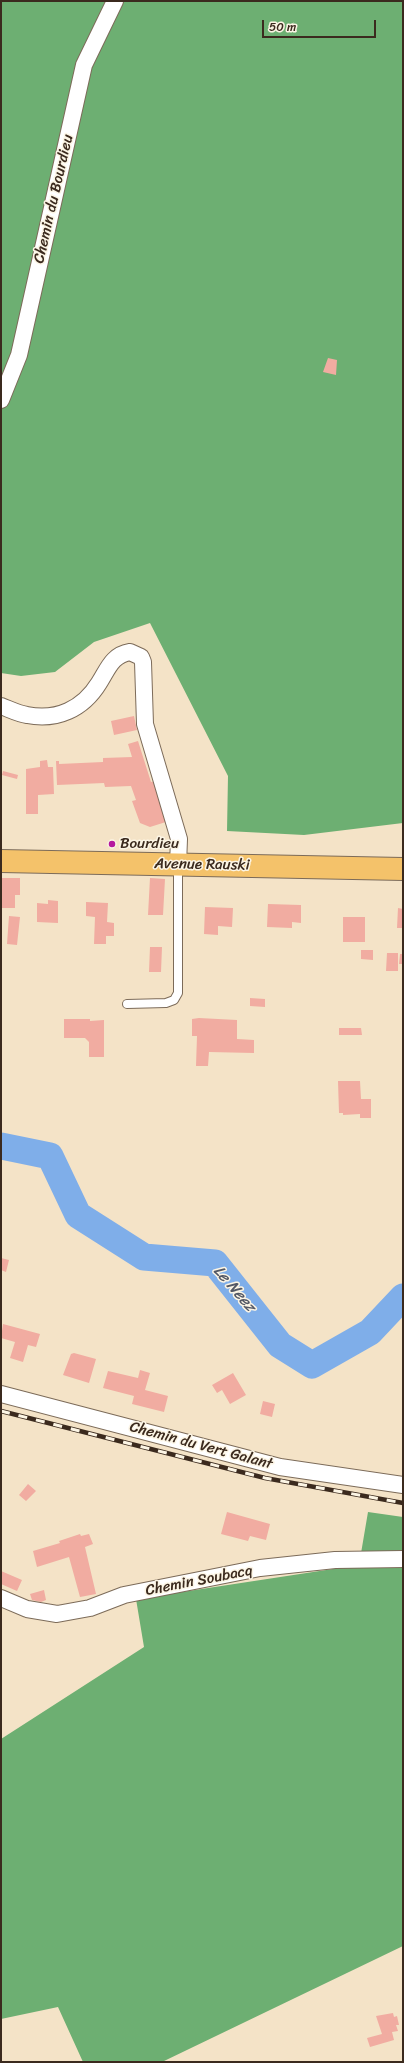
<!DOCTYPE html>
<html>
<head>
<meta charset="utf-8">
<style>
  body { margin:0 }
  #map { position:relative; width:404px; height:2063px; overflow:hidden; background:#f4e3c7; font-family:Sriracha,sans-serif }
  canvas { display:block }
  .frame { position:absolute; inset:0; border:2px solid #3b2a1e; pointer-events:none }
  .scale { position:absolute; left:262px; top:20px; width:114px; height:18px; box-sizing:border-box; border:2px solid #3b2a1e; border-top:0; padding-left:5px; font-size:12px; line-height:14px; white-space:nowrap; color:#3b2a1e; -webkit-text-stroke:3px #fcf5e5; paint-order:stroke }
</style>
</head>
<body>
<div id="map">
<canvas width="404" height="2063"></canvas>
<div class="frame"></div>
<div class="scale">50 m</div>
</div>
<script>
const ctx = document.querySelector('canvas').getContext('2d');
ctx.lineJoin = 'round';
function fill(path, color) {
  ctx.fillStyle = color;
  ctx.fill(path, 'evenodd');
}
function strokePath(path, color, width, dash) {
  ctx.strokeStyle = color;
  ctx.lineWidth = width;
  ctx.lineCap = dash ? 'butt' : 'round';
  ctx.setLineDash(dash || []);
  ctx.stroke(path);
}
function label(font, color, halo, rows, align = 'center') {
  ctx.font = font + ' Sriracha,sans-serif';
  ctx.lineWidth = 3;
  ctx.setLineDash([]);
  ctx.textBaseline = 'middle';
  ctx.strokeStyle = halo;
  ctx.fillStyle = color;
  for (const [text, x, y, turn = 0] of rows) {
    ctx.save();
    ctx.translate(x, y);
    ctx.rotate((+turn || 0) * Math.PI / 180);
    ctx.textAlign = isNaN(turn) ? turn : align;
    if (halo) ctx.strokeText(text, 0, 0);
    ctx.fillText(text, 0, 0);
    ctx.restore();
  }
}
const forest = new Path2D(`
  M1 1H403V823L304 835 227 831 228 776 150 623 94 642 55 672 21 676 1 673Z
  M368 1512 403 1517V1946L162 2062H83L58 2007 1 2019V1739L144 1647 136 1599 359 1565Z`);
const river = new Path2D(`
  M1 1146 50 1156 78 1215 144 1257 215 1263 280 1345 312 1365 370 1332 403 1297`);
const building = new Path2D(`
  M328 358 337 360 336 375 323 372Z
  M134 716 137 730 114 735 111 721Z
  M138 741 151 782 155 781 169 821 150 827 140 823 132 801 136 800 131 786 105 787 104 783 57 785 56 761H59V764L103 762V758L132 757 128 744Z
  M47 760 48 767H53L54 794 38 795V814H26V769L40 767V761Z
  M3 771 18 775 17 779 2 775Z
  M1 878H20V895H15V908H1Z
  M150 878 165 879 163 915H148Z
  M48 900 58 901V923L37 922V903L48 904Z
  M86 902 108 903 107 922 114 923V936H106V944H94L95 917 86 916Z
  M268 904 301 905V923L292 922V928L267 927Z
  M205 907 233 908 232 927 218 926V935L204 934Z
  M398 908 403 909V928H397Z
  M9 916 20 917 17 945 7 944Z
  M343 917H365V942H343Z
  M150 947H162L161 972H149Z
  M361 950H373V960L361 959Z
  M387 953H398V971H386Z
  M400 954H403V964H399Z
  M250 998 265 999V1007L250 1006Z
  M199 1018 237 1020V1039L254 1040V1053L209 1052 208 1066H196L197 1036H192V1019Z
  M64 1019H90V1021L104 1020V1057H89V1042L85 1038H64Z
  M339 1028H361L362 1035H339Z
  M338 1081H360L361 1099H371V1118H360V1114L343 1115V1113H339Z
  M1 1258 9 1260 6 1272 1 1270Z
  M3 1324 40 1334 36 1347 28 1345 23 1362 10 1358 15 1342 1 1338Z
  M74 1353 96 1359 89 1383 63 1375 71 1354Z
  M140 1370 150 1373 145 1390 168 1396 164 1412 132 1404 134 1396 103 1388 108 1371 138 1378Z
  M233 1373 246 1395 230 1404 222 1390 217 1393 212 1385Z
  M263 1401 275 1404 272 1417 260 1414Z
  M28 1484 36 1491 26 1501 19 1495Z
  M227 1512 270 1524 266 1540 250 1536 248 1541 221 1534Z
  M80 1534 81 1536 89 1534 93 1544 85 1547 96 1594 80 1597 69 1557 37 1567 33 1551 60 1543 59 1541Z
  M1 1571 22 1580 17 1591 1 1584Z
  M44 1590 46 1600 41 1602 32 1600 30 1594Z
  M393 2013 394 2017 397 2016 399 2025H396L398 2031 392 2032 394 2040 370 2047 367 2038 382 2034 376 2016Z`);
const lane = new Path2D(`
  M127 1004 166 1003 174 1000 178 993V866`);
const street = new Path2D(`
  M1 400 19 355 84 65 115 1
  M1 706C9 709 19 714 27 715 57 721 83 709 99 683 108 669 112 655 130 652L141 657 143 662 145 724 179 839 178 865
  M1 1394 280 1467 403 1485
  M1 1598 27 1609 57 1614 90 1608 124 1595 260 1568 335 1560 403 1559`);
const primary = new Path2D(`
  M1 861 403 869`);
const rail = new Path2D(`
  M1 1411 265 1478 403 1503`);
const markers = [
  [112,844,4,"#b5179e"]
];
const streetNames = [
  ["Chemin du Bourdieu",54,199,-77],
  ["Avenue Rauski",202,865,1],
  ["Chemin du Vert Galant",201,1446,15],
  ["Chemin Soubacq",199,1581,-11]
];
const poiNames = [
  ["Bourdieu",120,844]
];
const waterNames = [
  ["Le Neez",234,1289,49]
];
fill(forest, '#6daf72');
strokePath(river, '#7faee9', 27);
fill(building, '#f1aca1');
strokePath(lane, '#7c6b59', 10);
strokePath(street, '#7c6b59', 18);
strokePath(primary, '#7c6b59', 24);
strokePath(lane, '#fff', 8);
strokePath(street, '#fff', 16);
strokePath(primary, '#f4c26a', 22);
strokePath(rail, '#3b2a1e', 4.5);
strokePath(rail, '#fcf5e5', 3, [9]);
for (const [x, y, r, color] of markers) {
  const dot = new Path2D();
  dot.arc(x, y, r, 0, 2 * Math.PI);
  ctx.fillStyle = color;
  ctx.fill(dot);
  strokePath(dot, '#fcf5e5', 1.5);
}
label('15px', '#3b2a1e', '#fcf5e5', streetNames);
label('15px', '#3b2a1e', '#fcf5e5', poiNames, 'left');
label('italic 16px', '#535865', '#fcf5e5', waterNames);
</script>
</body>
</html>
